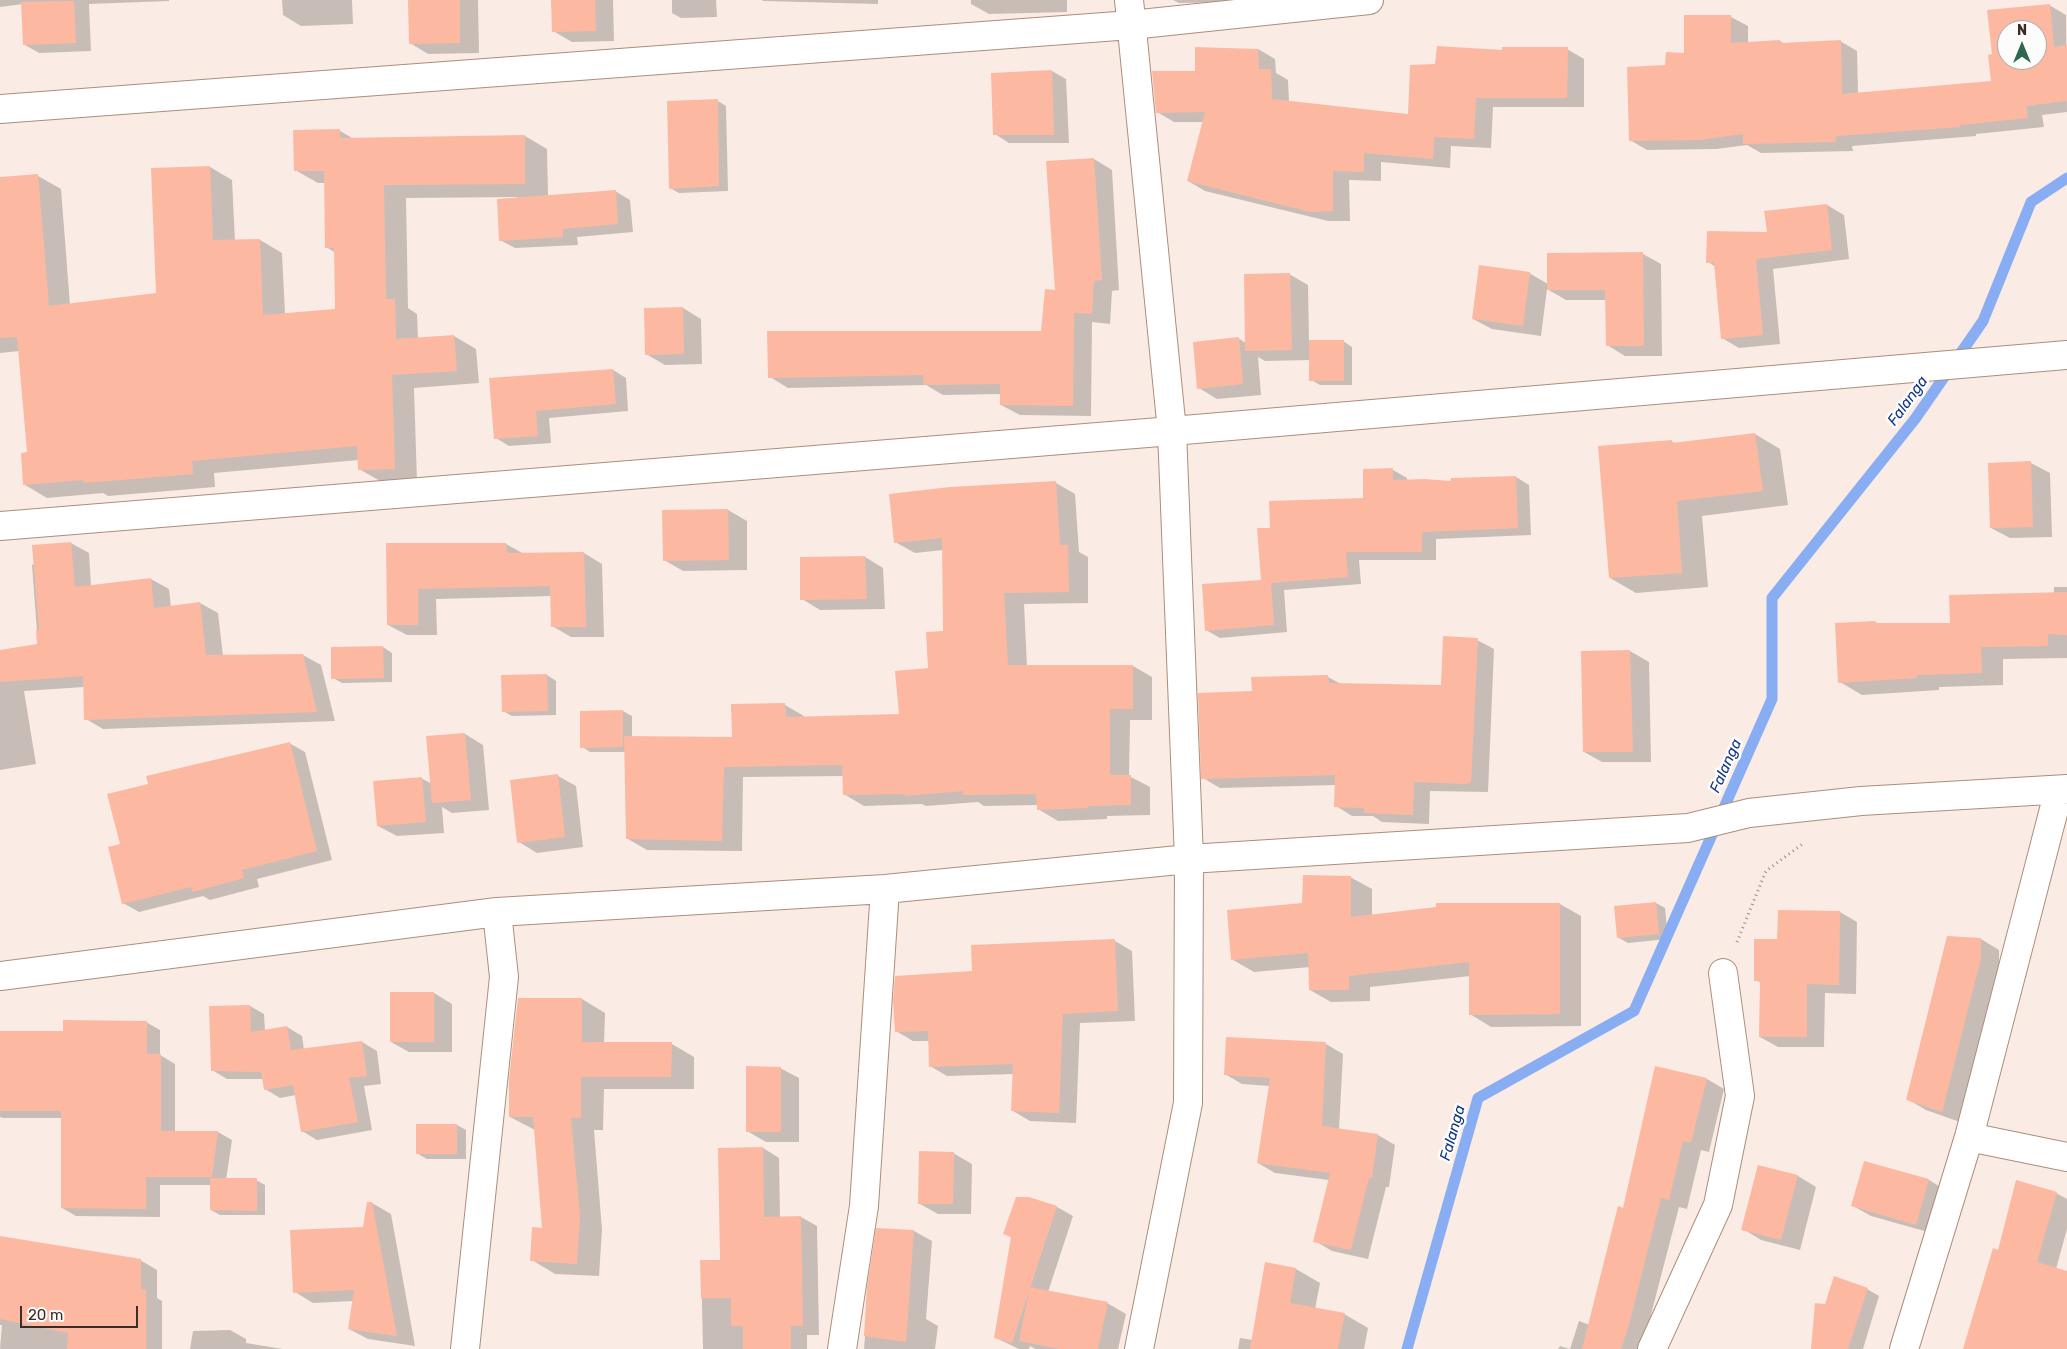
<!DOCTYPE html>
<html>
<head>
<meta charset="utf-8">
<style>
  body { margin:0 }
  #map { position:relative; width:2067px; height:1349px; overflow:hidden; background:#faece4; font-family:Rubik,sans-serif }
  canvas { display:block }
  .north { position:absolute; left:1997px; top:20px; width:50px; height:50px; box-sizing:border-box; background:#fcfcfc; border:1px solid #aea9a6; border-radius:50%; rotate:0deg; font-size:14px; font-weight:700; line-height:20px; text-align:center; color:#3a2d25 }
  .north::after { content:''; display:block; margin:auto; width:18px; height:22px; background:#2e6850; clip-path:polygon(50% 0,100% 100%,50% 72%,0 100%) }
  .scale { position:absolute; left:20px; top:1306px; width:118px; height:22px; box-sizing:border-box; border:2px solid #3a2d25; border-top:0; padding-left:6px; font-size:15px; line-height:18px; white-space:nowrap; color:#3a2d25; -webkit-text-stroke:4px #fcfcfc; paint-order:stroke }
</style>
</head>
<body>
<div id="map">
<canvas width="2067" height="1349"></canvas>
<div class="north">N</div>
<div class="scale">20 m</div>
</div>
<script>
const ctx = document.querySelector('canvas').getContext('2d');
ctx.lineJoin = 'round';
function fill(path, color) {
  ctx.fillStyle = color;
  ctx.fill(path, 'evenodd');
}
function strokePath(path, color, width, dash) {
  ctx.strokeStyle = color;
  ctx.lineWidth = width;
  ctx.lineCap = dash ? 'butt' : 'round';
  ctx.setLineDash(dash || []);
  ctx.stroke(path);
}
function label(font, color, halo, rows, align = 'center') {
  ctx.font = font + ' Rubik,sans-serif';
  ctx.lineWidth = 5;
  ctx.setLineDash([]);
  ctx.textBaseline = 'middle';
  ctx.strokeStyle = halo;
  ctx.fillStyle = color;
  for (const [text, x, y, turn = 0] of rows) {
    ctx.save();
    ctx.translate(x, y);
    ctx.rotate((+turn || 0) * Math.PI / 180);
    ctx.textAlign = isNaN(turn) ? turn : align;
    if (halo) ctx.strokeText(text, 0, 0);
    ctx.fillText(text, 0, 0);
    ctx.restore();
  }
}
const shadow = new Path2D(`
  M0 0H169V1L89 4 91 51 39 53 25 45 23 4 0 7Z
  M282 0H352L353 24 301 26 283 15Z
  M409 0H478L479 53 428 54 410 43Z
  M553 0H613L614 41 572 42 553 31Z
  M672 0H716L717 17 681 18 672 13Z
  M762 0H878V4L763 1Z
  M971 0H1067V12L989 14 971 4Z
  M1173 0H1239V2L1179 3Z
  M2049 5 2066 15 2067 112 2042 115 2044 127 1976 134V136L1852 146 1853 151 1761 153 1747 145 1716 149 1647 150 1630 140 1666 67 1685 54V17H1731L1748 26V43L1780 41 1784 44 1840 41 1857 51 1858 94 1993 83V55L1988 11ZM2007 30H2037V60H2007Z
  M1258 49 1275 59 1276 73 1288 80 1289 102 1410 115 1437 65 1503 51 1567 49 1584 59V107H1493L1491 148 1451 146 1450 168 1381 162V181L1349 180 1350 221H1328L1205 191 1188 181 1204 122H1174L1157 112 1197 72V52Z
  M1052 71 1066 79 1069 143H1009L995 134Z
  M718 101 726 106 728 191 679 193 670 188Z
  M340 131 354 139 525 136 547 149 548 196 615 191 630 200 633 232 577 237 578 245 515 248 500 240 518 197 406 198 408 308 417 314 418 339 454 336 476 349 479 383 414 388 417 482H382L359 469V460L214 473 215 487 108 496 103 493 47 498 25 485 29 453 20 351 0 353V179L38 176 61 189 70 305 158 294 210 167 232 180 235 241 260 240 282 253 285 314 337 310 336 253 326 247 325 183H318L295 170Z
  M1094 159 1112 170 1119 290 1112 291 1110 324 1092 322 1091 416 1020 415 1001 405 1002 394 943 395 926 385 788 388 770 377 1042 332 1056 292Z
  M1827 205 1844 215 1849 259 1773 269 1780 344 1739 348 1722 338 1716 267 1708 262Z
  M1643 254 1661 264 1662 356H1625L1607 345 1606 300H1566L1547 289 1541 336 1492 329 1473 319 1529 273 1548 284Z
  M1289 274 1308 285 1309 341H1343L1352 347V385H1320L1311 380V360L1265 361 1258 357 1261 395 1217 399 1199 388 1238 338 1246 343Z
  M683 308 701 319 702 364 665 365 646 354Z
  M613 370 626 378 628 411 549 418 551 443 509 446 496 438 491 379Z
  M1755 434 1780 449 1788 505 1702 516 1708 587 1636 593 1610 578 1671 441 1676 444Z
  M2031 463 2050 473 2052 537 2010 538 1991 528 1989 464Z
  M1393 470 1407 478V481L1451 482 1516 477 1529 485 1531 535 1436 539V560H1359L1361 584 1284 590 1287 632 1220 638 1206 630 1263 581 1271 529 1364 499Z
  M1056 483 1075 494 1079 552 1088 557V603L1024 604 1027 666H1133L1152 677V720H1130L1129 776 1150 787V815L1107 816V819L1058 821 1038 809V805L984 806 978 802 926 806 922 804 864 806 844 794V776L743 777 742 851 647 850 628 839 625 752H590L582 747 623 711 632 716V737L733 739 785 705 804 716 805 718 900 716 930 670 944 632 943 550 915 553 895 542Z
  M728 510 747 521V570L683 571 664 560Z
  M71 543 89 553 91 586 151 579 169 589 171 607 200 603 218 613 223 656 303 655 321 665 335 721 103 729 86 719 84 687 24 691 36 764 0 770V651L38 645 32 565Z
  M387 544H506L524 554 584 553 602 564 604 637H571L552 626V596L436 599 437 635H407L388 625Z
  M865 557 883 568 885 609 820 610 802 599Z
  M2054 587H2067V658L2003 659V685L1939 687V690L1862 695 1840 682 1875 622 1879 624H1951L2054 594Z
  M1477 640 1494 649 1488 792 1430 791 1429 824 1382 822 1373 816H1352L1336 806V785L1220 788 1203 778 1253 692 1328 677 1341 684 1442 686Z
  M383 647 392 653V682L342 683 333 678Z
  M1630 651 1649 662 1651 762H1602L1584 752 1582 652Z
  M547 675 556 681V715L512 716 503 711Z
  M465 734 483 745 489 810 452 813 442 807 444 833 397 836 378 826 421 778 432 784Z
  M289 743 305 752 332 860 257 879 259 887 210 900 203 896 139 912 123 903Z
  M558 776 576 786 583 847 537 853 519 842Z
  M1350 877 1372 889V916L1437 908V904H1560L1581 916V1026L1491 1027 1470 1014V976L1370 987V1001L1331 1002 1310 990V967L1254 972 1233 960 1303 905Z
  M1656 903 1665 908 1668 939 1628 943 1619 938Z
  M1840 912 1857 922 1856 994 1825 993 1824 1047H1778L1760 1037 1761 983 1756 980 1779 940Z
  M1981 939 1999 950V969L1960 1122 1926 1110 1907 1099Z
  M1115 941 1132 951 1135 1021 1080 1023 1076 1123 1030 1121 1013 1111 1014 1074 947 1076 930 1066 929 1041H913L896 1031 974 973Z
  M434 993 452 1004V1052H409L391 1042Z
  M582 999 605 1013 604 1044H672L694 1057V1089H604L603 1130H594L602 1230 599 1276 555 1274 532 1260 544 1229 535 1130 510 1117Z
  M250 1006 264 1014 265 1031 287 1027 302 1036 304 1050 362 1042 377 1051 381 1084 364 1086 372 1130 317 1140 302 1131 296 1095 280 1098 265 1089 263 1079H227L212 1070Z
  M146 1022 160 1030V1055L175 1064V1132H218L232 1140 226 1180H256L265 1185V1215H220L211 1210V1185H160V1217L76 1216 62 1208V1118H3L0 1117V1032H64Z
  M1227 1038 1326 1044 1343 1054 1339 1130 1378 1135 1395 1145 1389 1187H1386L1368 1259 1332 1251 1315 1241 1329 1180 1275 1173 1258 1163 1270 1086 1242 1084 1225 1074Z
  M780 1068 799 1078V1142H766L747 1131Z
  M1707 1079 1724 1089 1709 1152 1701 1150 1687 1209 1679 1207 1642 1349H1570L1579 1321 1590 1325 1624 1209Z
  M457 1125 466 1130V1159H427L418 1154Z
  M763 1148 779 1158 780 1217H801L817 1226 819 1335H807V1349H703L701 1262 721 1261Z
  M953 1153 972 1164 971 1214H938L920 1204Z
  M1865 1162 1929 1180 1947 1191 1935 1234 1871 1216 1853 1206Z
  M1758 1166 1798 1176 1816 1187 1800 1250 1761 1240 1743 1229Z
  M2056 1193 2067 1199V1229L2056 1269 2067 1272V1349H1965L1998 1251Z
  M1029 1198 1057 1207 1073 1216 1048 1292 1107 1303 1126 1314 1118 1349H1035L1030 1346 1029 1349H1019L996 1338 1012 1238 1005 1234Z
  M372 1203 391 1214 415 1346 368 1339 349 1329 353 1301 313 1303 295 1292 364 1228Z
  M878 1229 914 1231 932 1241 926 1319 938 1326 935 1349H864L869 1287Z
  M0 1238 140 1260 157 1270V1298L162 1301V1349H0L2 1325H0Z
  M1266 1264 1296 1269 1320 1283 1315 1309 1344 1314 1368 1328 1364 1349H1238L1240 1338 1253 1340Z
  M1867 1289 1879 1296 1863 1349H1812L1826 1305Z
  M230 1330 246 1339V1343L283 1349H190L193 1331Z
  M1560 1346 1570 1349H1558Z`);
const stream = new Path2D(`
  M1407 1349 1478 1098 1634 1011 1772 699V598L1915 419 1983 321 2031 202 2067 178`);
const building = new Path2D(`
  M408 0H460V43L409 44Z
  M551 0H595L596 31 552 32Z
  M74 1 76 43 23 45 21 2Z
  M2050 4 2054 47 2067 45V101L2026 106 2028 118 1960 125V127L1836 136V142L1743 144V134L1699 140 1629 141 1627 67 1665 65 1666 52 1684 53V15H1731V43L1780 40V43L1841 40 1842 94 1991 81 1988 55 1992 54 1987 10ZM2007 30H2037V60H2007Z
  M1437 46 1502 50V47H1568L1567 98H1476L1474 139 1434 137 1433 159 1364 153V172L1333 171V211L1310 212 1187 181 1205 112 1156 113 1152 71H1195V47L1258 49 1259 69H1271L1272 99 1408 114 1410 65 1435 64Z
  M1052 70 1054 135H993L991 73Z
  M718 99 719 186 669 189 667 101Z
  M340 129V138L525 135V184L384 185 386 299H395L396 339 454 335 457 371 392 375 395 469 358 470 357 446 192 461 193 474 84 483 83 480 23 485 21 453 27 452 17 337 0 338V177L38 174 49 306 156 293 151 168 210 166 213 240 260 239 263 315 335 309 334 248H325L324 171H294L293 130Z
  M1094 158 1102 280 1094 281 1092 314 1074 313 1073 406 1000 405V384L924 385 923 375 768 378 767 331H1041L1045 289 1055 290 1046 161Z
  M616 190 618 224 563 229V237L499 241 497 199Z
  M1827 204 1832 250 1756 259 1763 335 1721 339 1714 263H1706L1707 231 1767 232 1764 211Z
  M1643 252 1644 346H1606L1605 290H1547V253Z
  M1479 265 1530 272 1523 326 1472 319Z
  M1290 273 1292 350 1245 351 1244 274Z
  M683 307 684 354 645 355 644 308Z
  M1239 337 1243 384 1197 389 1193 342Z
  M1309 340H1344V381H1309Z
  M613 369 616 404 536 411 538 436 494 439 489 378Z
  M1755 433 1763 491 1677 501 1682 573 1609 578 1598 446 1672 440V443Z
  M2031 461 2033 527 1990 528 1988 463Z
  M1393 468V480L1425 479 1450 481 1451 478 1516 476 1518 528 1422 532V552H1346L1348 577 1271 583 1274 625 1205 631 1202 584 1261 580 1257 528H1270L1269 501 1363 498V469Z
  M1056 481 1060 545H1068L1069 592 1004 593 1008 665H1133V709H1110V775H1131V805L1088 806V808L1037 810 1036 794 963 795V791L905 796V794L843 795 842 765 724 767 722 841 626 839 624 736 732 737 731 704 785 703 786 717 899 714 895 671 928 668 926 632 943 631 942 538 894 543 889 494 950 487Z
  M728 509 729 560 663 561 662 510Z
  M71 542 75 587 151 578 154 608 200 602 206 655 303 654 317 712 84 720 83 676 0 682V650L37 644 36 630H39L32 545Z
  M386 543H506L507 553 584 552 586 627H551L550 586 418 589V625H387Z
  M865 556 867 599 800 600V557Z
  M2067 592V635L2048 634V646L1981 647 1982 673 1917 675V678L1838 683 1835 623 1875 621 1876 623H1950L1949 595Z
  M1443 636 1478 638 1471 782 1465 784 1414 782 1413 815 1364 813V808L1334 807 1335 775 1201 779 1198 693 1252 691 1251 677 1328 675 1329 683 1441 685Z
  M383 646 384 678 331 679V647Z
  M1630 650 1633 752H1583L1581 651Z
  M547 674 548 711 502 712 501 675Z
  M623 710V747L580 748V711Z
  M465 733 471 800 432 803 426 736Z
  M290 742 317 851 242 870 244 878 193 892 191 887 122 904 108 847 120 844 107 794 148 784 146 776Z
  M558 774 565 837 517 843 510 780Z
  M422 777 426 822 377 826 373 781Z
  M1303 875 1351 876V917L1436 907V903H1560V1014L1469 1015V962L1349 976V990H1309L1308 953 1231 960 1227 910 1302 903Z
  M1656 902 1659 934 1617 938 1614 906Z
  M1778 910 1840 911 1839 985 1807 984V1037H1759L1760 981H1754V939H1777Z
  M1947 936 1981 938V958L1942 1112 1906 1100Z
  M1115 939 1118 1011 1063 1014 1059 1113 1011 1111 1013 1064 929 1067 928 1031 895 1032 893 1001 895 976 972 971 971 945Z
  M390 992H434V1042H390Z
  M518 998H582V1042H672L671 1077H581V1118H571L580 1216 577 1264 530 1261 532 1227 542 1228 533 1117H509V1079Z
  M250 1005 251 1032 287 1026 291 1050 362 1041 367 1076 349 1078 358 1122 301 1132 293 1085 264 1090 261 1072 211 1071 209 1006Z
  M63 1020 147 1021V1054H161V1131H218L212 1177H146V1209L61 1208V1111H0V1031H63Z
  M1226 1037 1326 1042 1322 1126 1378 1134 1372 1178H1369L1351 1250 1313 1242 1330 1173 1257 1163 1270 1078 1224 1075Z
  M746 1066 781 1067V1132H746Z
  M1655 1066 1707 1078 1691 1143 1683 1141 1669 1200 1661 1198 1628 1328 1621 1349H1582L1618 1206 1623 1208Z
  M416 1124H457V1154H416Z
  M763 1147 764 1217 801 1216 803 1326H791V1349H743V1326H731V1298H701L700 1260H720L718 1148Z
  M919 1151 954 1152 953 1204H918Z
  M1864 1161 1929 1179 1916 1225 1851 1206Z
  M1758 1165 1798 1175 1781 1240 1741 1230Z
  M210 1178H257V1211L210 1210Z
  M2016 1180 2057 1192 2037 1262 2067 1271V1349H1963L1993 1248 1998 1250Z
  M1016 1197H1029L1057 1206 1012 1343 994 1338 1011 1237 1003 1234Z
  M367 1202H372L397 1336 348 1329 354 1290 293 1293 290 1230 363 1227Z
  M876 1228 914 1230 906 1342 864 1336 867 1287Z
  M0 1236 141 1259V1289L146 1290V1349H67L68 1333 0 1319Z
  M1265 1262 1296 1268 1290 1303 1345 1313 1338 1349H1250Z
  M1834 1276 1868 1288 1848 1349H1811L1815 1303 1825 1304Z
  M1030 1287 1108 1302 1098 1349H1060L1019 1341Z`);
const path = new Path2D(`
  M1737 942 1766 871 1804 843`);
const street = new Path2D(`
  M1129 0 1172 431 1189 859 1188 1103 1139 1349
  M0 109 1131 25 1369 0
  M0 526 1172 431 2067 355
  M0 976 497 912 885 889 1189 859 1688 828 1749 813 1861 801 2067 789
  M1969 1137 2067 1157
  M465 1349 504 977 497 912
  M842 1349 864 1206 885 889
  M1652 1349 1718 1205 1740 1096 1723 973
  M1904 1349 1969 1137 2059 790`);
const waterNames = [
  ["Falanga",1908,401,-54],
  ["Falanga",1726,766,-66],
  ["Falanga",1453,1133,-74]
];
fill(shadow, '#0003');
strokePath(stream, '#88adf2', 11);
fill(building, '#fdb8a1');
strokePath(street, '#ad8d7a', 30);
strokePath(path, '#9b8d85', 3, [1, 4]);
strokePath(street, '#fff', 28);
label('italic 15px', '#103684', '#fcfcfc', waterNames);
</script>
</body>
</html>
